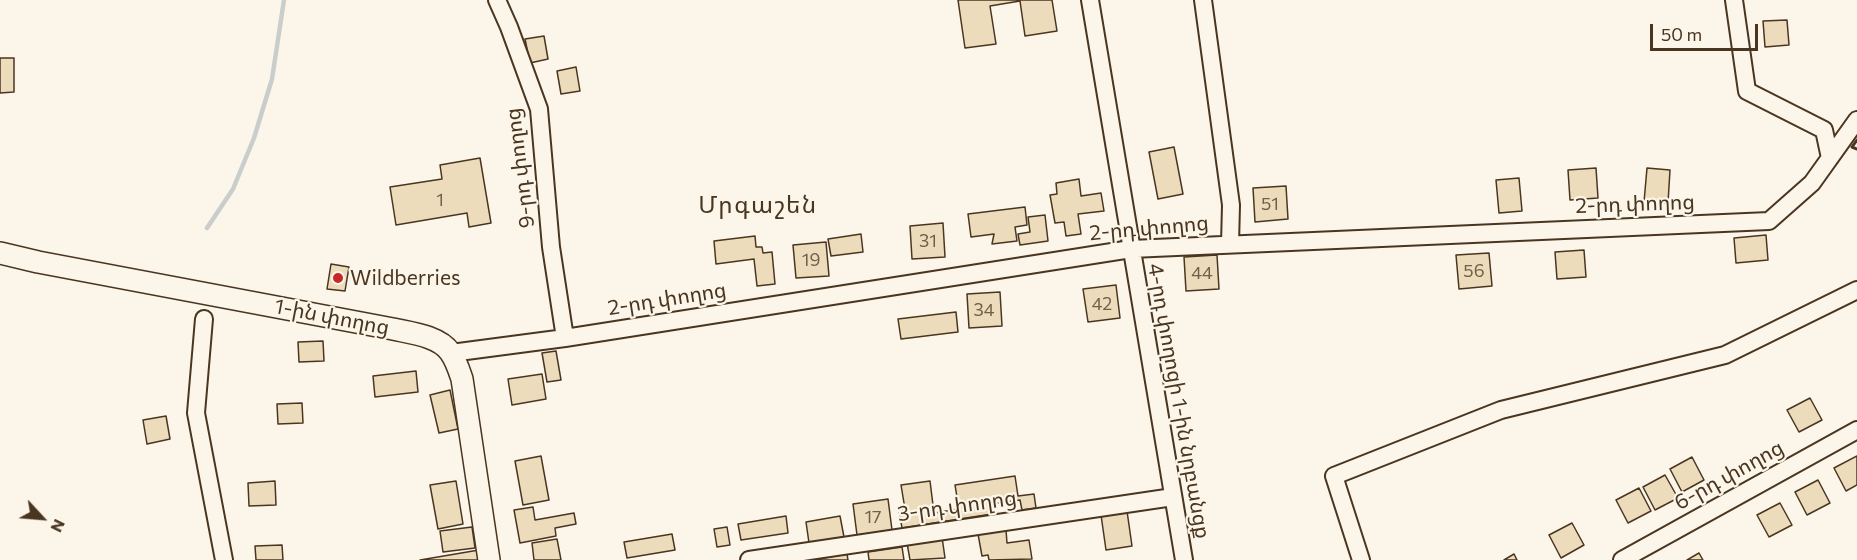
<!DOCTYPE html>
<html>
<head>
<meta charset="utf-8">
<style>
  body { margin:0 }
  #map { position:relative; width:1857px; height:560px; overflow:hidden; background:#fbf6e9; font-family:Commissioner,sans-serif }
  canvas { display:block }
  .north { position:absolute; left:12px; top:488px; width:60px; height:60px; -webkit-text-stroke:4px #fbf6e9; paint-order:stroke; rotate:116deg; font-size:16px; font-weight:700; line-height:24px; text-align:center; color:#4a3520 }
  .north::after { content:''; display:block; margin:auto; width:21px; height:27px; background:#4a3520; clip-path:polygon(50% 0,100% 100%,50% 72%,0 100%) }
  .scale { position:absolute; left:1650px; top:24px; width:108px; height:27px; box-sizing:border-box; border:3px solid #4a3520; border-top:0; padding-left:8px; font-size:18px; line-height:21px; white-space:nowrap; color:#4a3520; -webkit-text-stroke:4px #fbf6e9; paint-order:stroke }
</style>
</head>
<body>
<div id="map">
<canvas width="1857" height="560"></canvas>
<div class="north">N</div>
<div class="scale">50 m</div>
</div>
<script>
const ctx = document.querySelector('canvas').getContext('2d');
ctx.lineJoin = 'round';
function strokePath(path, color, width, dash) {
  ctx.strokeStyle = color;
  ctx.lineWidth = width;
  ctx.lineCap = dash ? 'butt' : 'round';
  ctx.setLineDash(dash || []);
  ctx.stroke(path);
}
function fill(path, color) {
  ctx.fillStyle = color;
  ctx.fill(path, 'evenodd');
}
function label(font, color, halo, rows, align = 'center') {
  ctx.font = font + ' Commissioner,"Noto Sans Armenian",sans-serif';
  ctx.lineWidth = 4.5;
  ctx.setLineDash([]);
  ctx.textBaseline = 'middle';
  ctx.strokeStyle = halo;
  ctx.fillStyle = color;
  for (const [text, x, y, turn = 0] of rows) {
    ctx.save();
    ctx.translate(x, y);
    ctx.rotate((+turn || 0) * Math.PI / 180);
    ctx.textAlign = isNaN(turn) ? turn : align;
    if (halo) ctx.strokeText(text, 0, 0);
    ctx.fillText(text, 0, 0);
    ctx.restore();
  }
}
const stream = new Path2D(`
  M207 228 233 189 254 138 272 79 284 0`);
const building = new Path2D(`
  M958 0H1052L1057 31 1025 36 1020 1 990 6 996 44 965 48Z
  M1787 20 1789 45 1765 47 1763 21Z
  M544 36 548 59 530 63 525 39Z
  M0 58H14V92L0 93Z
  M576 67 580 91 561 94 557 71Z
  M1174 147 1183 194 1158 199 1149 152Z
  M480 158 491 223 469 227 467 213 396 225 390 187 442 179 440 165Z
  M1596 168 1598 198 1570 200 1568 170Z
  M1647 168 1670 170 1668 203 1644 202Z
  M1519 178 1522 211 1499 213 1496 180Z
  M1079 179 1081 196 1101 193 1104 211 1078 214 1081 234 1066 236 1064 222 1055 223 1050 195 1057 194 1056 183Z
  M1286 186 1288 219 1255 222 1253 188Z
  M1025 207 1027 225 1015 227 1017 241 992 244 994 234 971 237 968 214Z
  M1045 215 1048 241 1020 245 1018 234 1030 232 1028 217Z
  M943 223 945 257 912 259 910 226Z
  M861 234 863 252 831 256 828 239Z
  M1766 235 1768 260 1736 263 1734 238Z
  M755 236 756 247H762L763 253 772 252 775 284 757 286 754 259 716 264 714 241Z
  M826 242 829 276 796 278 793 245Z
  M1584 250 1586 277 1557 279 1555 252Z
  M1489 253 1492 286 1459 289 1456 255Z
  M1217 255 1219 289 1186 291 1184 257Z
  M331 264 349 267 345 291 327 289Z
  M1116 285 1120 318 1088 322 1083 289Z
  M1000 292 1002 326 969 328 967 294Z
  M956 312 958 332 901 339 898 319Z
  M323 341 324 361 299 362 298 342Z
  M556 351 561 380 547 382 542 353Z
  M416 371 418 392 375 397 373 376Z
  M542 374 546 399 512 405 508 379Z
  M450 390 458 429 439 433 430 395Z
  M1810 398 1822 420 1799 432 1787 410Z
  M302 403 303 423 278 424 277 404Z
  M166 416 170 439 147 444 143 420Z
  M541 456 549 500 523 505 515 461Z
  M1857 456V485L1846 491 1834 468Z
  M1692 457 1704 480 1682 492 1670 469Z
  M1665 475 1678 498 1655 510 1643 487Z
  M1015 476 1018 496 1034 494 1036 508 1022 510 1020 500 991 504 992 514 902 528 899 510 905 509 901 485 930 481 934 513 959 509 955 485Z
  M1818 480 1830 503 1807 515 1795 492Z
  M275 481 276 505 249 506 248 483Z
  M456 481 463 524 438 529 430 485Z
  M1639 488 1651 511 1628 523 1616 500Z
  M888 499 892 530 857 535 853 504Z
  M1780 503 1792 525 1769 537 1757 515Z
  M533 507 535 520 574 513 576 524 555 528 556 536 520 543 514 510Z
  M1127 511 1132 546 1106 550 1101 515Z
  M786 516 788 533 741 540 738 524Z
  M840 516 844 537 809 543 806 522Z
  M1572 523 1584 545 1561 558 1549 535Z
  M472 527 475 548 443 552 440 531Z
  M727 527 730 545 717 547 714 529Z
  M1006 530 1007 543 1029 540 1032 559 989 560 988 555 982 556 978 534Z
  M672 534 675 550 627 558 624 542Z
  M942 537 945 558 910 560 907 543Z
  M557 539 561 560H534L532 543Z
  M282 545 283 560H256L255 546Z
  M902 547 904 560H869L868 552Z
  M479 550 481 560H420Z
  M1699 553 1703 560H1687Z
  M847 554 848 560H812Z
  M1514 554 1517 560H1504Z`);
const minor = new Path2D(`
  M497 0 509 27 539 109 551 247 565 338
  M1090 0 1184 560
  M1203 0 1231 205 1230 244
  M1734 0 1747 91 1824 130 1830 158
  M204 319 196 413 224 560
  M451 353 565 338 1131 249 1769 221 1812 183 1857 120
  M749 560 1173 497
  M1361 560 1334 476 1501 410 1725 355 1857 290
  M1622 560 1857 430`);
const major = new Path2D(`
  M0 253 38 262 393 329C411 333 439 336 450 352 456 360 459 370 462 379L489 560`);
const wall = new Path2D(`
  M1857 140 1852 147 1857 149`);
const markers = [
  [338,278,6,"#c62828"]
];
const numberNames = [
  ["1",440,200],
  ["51",1270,204],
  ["31",928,241],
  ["19",811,260],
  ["56",1474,271],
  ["44",1202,273],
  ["42",1102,304],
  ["34",984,310],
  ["17",873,517]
];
const streetNames = [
  ["9-րդ փողոց",520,168,-97],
  ["2-րդ փողոց",1635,204,-2],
  ["2-րդ փողոց",1149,228,-5],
  ["2-րդ փողոց",667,299,-9],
  ["1-ին փողոց",332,317,11],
  ["4-րդ փողոցի 1-ին նրբանցք",1179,401,80],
  ["6-րդ փողոց",1729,475,-29],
  ["3-րդ փողոց",957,506,-8]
];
const poiNames = [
  ["Wildberries",350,278]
];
const quarterNames = [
  ["Մրգաշեն",758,205]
];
strokePath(stream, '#c9cecd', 4.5);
fill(building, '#ecdcbc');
strokePath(building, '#4a3520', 1.5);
strokePath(minor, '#4a3520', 20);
strokePath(major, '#4a3520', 24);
strokePath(minor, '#fbf6e9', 16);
strokePath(major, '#fbf6e9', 21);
strokePath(wall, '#4a3520', 3);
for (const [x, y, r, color] of markers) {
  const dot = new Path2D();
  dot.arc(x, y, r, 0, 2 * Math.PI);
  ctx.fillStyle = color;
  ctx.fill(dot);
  strokePath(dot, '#fbf6e9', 2);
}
label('18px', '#725f47', null, numberNames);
label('21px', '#4a3520', '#fbf6e9', streetNames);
label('21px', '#4a3520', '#fbf6e9', poiNames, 'left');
ctx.letterSpacing = '1.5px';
label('24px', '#4a3520', '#fbf6e9', quarterNames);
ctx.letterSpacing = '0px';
</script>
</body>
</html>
